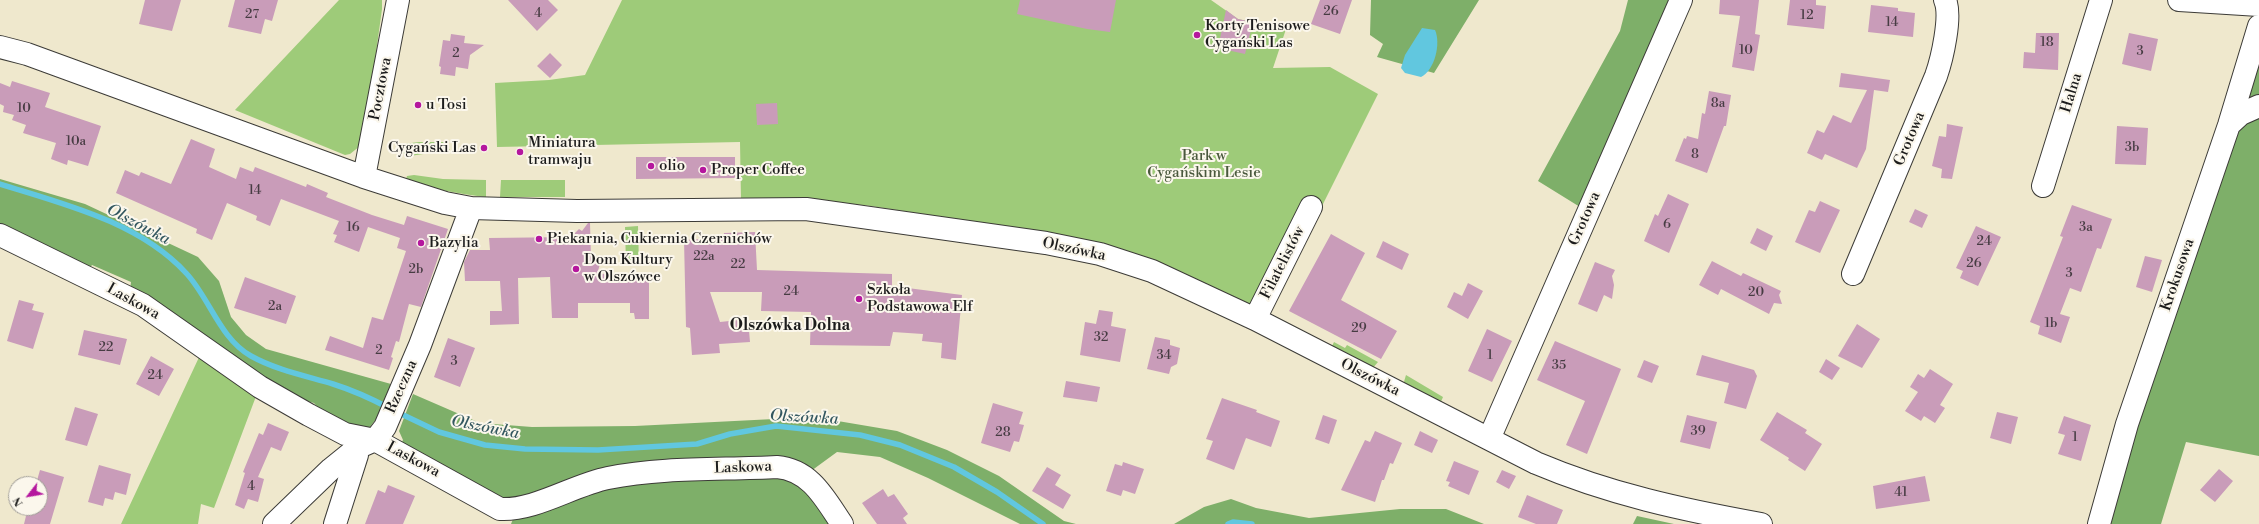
<!DOCTYPE html>
<html>
<head>
<meta charset="utf-8">
<style>
  body { margin:0 }
  #map { position:relative; width:2259px; height:524px; overflow:hidden; background:#efe8cd; font-family:"Libre Bodoni",serif }
  canvas { display:block }
  .north { position:absolute; left:8px; top:476px; width:40px; height:40px; box-sizing:border-box; background:#fbf7ec; border:1px solid #a29f99; border-radius:50%; rotate:239deg; font-size:11px; font-weight:700; line-height:16px; text-align:center; color:#1c1c1c }
  .north::after { content:''; display:block; margin:auto; width:14px; height:18px; background:#b5179e; clip-path:polygon(50% 0,100% 100%,50% 72%,0 100%) }
</style>
</head>
<body>
<div id="map">
<canvas width="2259" height="524"></canvas>
<div class="north">N</div>
</div>
<script>
const ctx = document.querySelector('canvas').getContext('2d');
ctx.lineJoin = 'round';
function fill(path, color) {
  ctx.fillStyle = color;
  ctx.fill(path, 'evenodd');
}
function strokePath(path, color, width, dash) {
  ctx.strokeStyle = color;
  ctx.lineWidth = width;
  ctx.lineCap = dash ? 'butt' : 'round';
  ctx.setLineDash(dash || []);
  ctx.stroke(path);
}
function label(font, color, halo, rows, align = 'center') {
  ctx.font = font + ' "Libre Bodoni",serif';
  ctx.lineWidth = 4;
  ctx.setLineDash([]);
  ctx.textBaseline = 'middle';
  ctx.strokeStyle = halo;
  ctx.fillStyle = color;
  for (const [text, x, y, turn = 0] of rows) {
    ctx.save();
    ctx.translate(x, y);
    ctx.rotate((+turn || 0) * Math.PI / 180);
    ctx.textAlign = isNaN(turn) ? turn : align;
    if (halo) ctx.strokeText(text, 0, 0);
    ctx.fillText(text, 0, 0);
    ctx.restore();
  }
}
const green = new Path2D(`
  M339 0H382V9L366 126 360 146 350 154 345 155 235 110Z
  M622 0H1211L1238 19 1286 29 1273 68 1330 67 1378 94 1321 208 1250 304 1246 305 1003 226 864 205 741 200 740 142 497 147 495 83 549 80 585 75Z
  M419 142H444L450 150 410 156 403 153V144Z
  M414 175 443 179 486 180V197C458 194 432 189 406 179L407 176Z
  M501 180H565V197H500Z
  M638 226 639 265H626L625 227Z
  M1334 342 1345 348 1347 345 1378 362 1372 369 1331 348Z
  M201 353 258 391 214 508 201 504 198 524H121Z
  M1406 375 1443 397 1440 404 1403 385Z`);
const forest = new Path2D(`
  M1371 0H1479L1434 73 1377 57 1383 44 1370 35Z
  M1628 0H1669L1580 207 1538 181 1620 31Z
  M2259 40V100L2243 103Z
  M2259 113V456L2186 442 2161 524H2111L2124 464 2232 134Z
  M0 179 85 204 198 257 219 281 231 317 246 335 266 349 391 384 376 419 370 427 359 428 322 413 314 403 284 395 130 291 131 282 92 265 86 273 0 229Z
  M413 394 480 423 532 427 635 426 814 417 897 431 947 450 999 476 1064 521 1076 524H1020L928 478 880 457 837 452 811 471 781 461 511 503 400 446 403 440 399 431Z
  M792 475 835 524H511L513 519 608 482Z
  M1231 499 1256 508 1309 518 1400 509H1446L1484 524H1174L1204 507Z
  M1637 516 1674 524H1633Z`);
const water = new Path2D(`
  M1422 28 1435 30C1441 43 1435 70 1421 77L1405 73 1401 68 1405 55Z`);
const stream = new Path2D(`
  M0 184C64 204 139 222 186 273 209 297 220 339 251 356 276 370 306 376 333 384 352 390 372 399 389 408
  M397 412 439 432 485 445 525 449 598 450 697 444 730 434 776 426 860 435 900 445 954 467 997 492 1043 524
  M1228 524 1233 522 1252 524`);
const building = new Path2D(`
  M145 0H181L172 31 139 24Z
  M235 0H278L272 21 265 19 261 34 228 27Z
  M508 0H548L558 10 537 31Z
  M1020 0H1116L1110 32 1087 29 1017 14Z
  M1320 0H1352L1340 34 1311 24Z
  M1720 0H1759L1755 34 1760 35 1754 71 1732 67 1740 16 1719 14Z
  M1790 0H1816V5L1826 6 1824 29 1787 25Z
  M1871 5 1898 8V11L1915 13 1913 37 1868 32Z
  M1226 10 1238 19 1253 22 1245 54 1218 48Z
  M2036 33H2059L2058 70 2023 68 2024 52 2035 53Z
  M2129 33 2158 39 2151 71 2122 64Z
  M451 34 465 36 464 43 484 45 470 55 468 69 456 67 455 76 440 74 441 67 439 66 443 40 450 41Z
  M550 53 562 65 550 78 537 66Z
  M1841 73 1890 80 1888 92 1874 90 1866 149 1857 168 1825 154 1822 160 1807 153 1817 130 1824 133 1833 115 1851 123 1867 90 1839 87Z
  M12 81 50 93 45 107 101 126 88 166 68 160 67 165 51 159 56 143 23 133 26 125 12 120 14 115 3 112 4 106 0 104V83L10 87Z
  M1709 91 1731 95 1726 126H1724L1707 173 1675 161 1684 138 1686 139 1687 136 1698 139 1702 113 1705 114Z
  M777 103 778 124 757 125 756 104Z
  M1947 124 1963 127 1952 179 1941 178 1942 169 1932 166 1939 136 1946 137Z
  M2117 126 2148 128 2146 165 2115 164Z
  M191 139 215 149 209 167 236 179 240 167 253 172 255 167 306 187 307 184 328 193 326 197 372 215 404 225 407 216 448 229 421 307 409 304 399 342 396 341 391 357 393 358 389 370 325 350 330 336 363 348 372 317 383 320 406 251 397 248 400 238 368 227 359 252 334 242 337 235 333 234 339 221 281 199 270 226 256 220 257 216 227 203 212 240 196 233 197 229 116 193 125 170 139 176 141 172 171 184Z
  M636 157H735V178L636 179Z
  M1668 194 1689 204 1669 253 1644 241 1655 214 1658 216Z
  M1820 201 1840 210 1820 253 1795 242 1809 210 1815 212Z
  M2072 205 2112 219 2101 249 2097 248 2081 292 2070 288 2060 314 2070 317 2061 343 2038 334 2040 326 2030 322 2063 237 2060 236Z
  M1915 209 1928 215 1922 228 1909 222Z
  M588 223H590L591 258 601 261 597 274 649 273V319H635L634 313H630V303H578V318H552L550 277 518 278 519 324 490 325V311H502L500 281H465L464 262 470 250H490L489 238 571 237 579 229 582 231Z
  M1976 226 2001 237 1978 286 1960 278 1963 271 1956 268Z
  M1757 228 1773 236 1766 251 1750 243Z
  M755 232 757 270 892 274V286L962 295 956 360 941 358 942 343 922 341 923 334 893 332 890 346 810 345 811 312 761 311 762 292H710L720 322 748 319 750 342 719 344 720 353 692 355 690 328 686 327 684 240 723 238 724 233Z
  M1331 234 1365 253 1341 300 1397 331 1381 359 1289 311Z
  M1383 241 1409 254 1402 270 1376 257Z
  M2145 256 2162 260 2152 292 2136 287Z
  M1712 261 1741 276 1743 273 1781 291 1779 295 1782 304 1774 303 1769 314 1721 289 1718 295 1699 285Z
  M1595 262 1615 270 1612 276 1614 285 1612 299 1604 295 1597 312 1578 304Z
  M245 277 296 296 286 324 234 308Z
  M1468 283 1483 291 1468 319 1447 307 1454 292 1462 296Z
  M19 300 34 304 32 310 44 313 33 349 7 341Z
  M1099 310 1113 312 1111 326 1126 329 1120 362 1080 355 1085 322 1096 324Z
  M1857 324 1880 339 1862 368 1838 356Z
  M1487 329 1512 341 1492 382 1468 371Z
  M84 330 127 339 120 365 78 355Z
  M1155 337 1170 340V345L1180 348 1177 364 1171 367 1169 374 1147 369Z
  M448 338 475 348 460 387 434 377Z
  M1555 341 1621 369 1587 454 1566 445 1585 401 1537 380Z
  M1702 355 1754 370 1757 376 1746 409 1724 403 1729 383 1696 375Z
  M151 356 174 369 159 396 136 384Z
  M1826 359 1840 368 1832 380 1819 372Z
  M1644 360 1659 366 1652 383 1637 377Z
  M1930 369 1953 384 1940 405 1945 408 1935 423 1924 416 1921 421 1905 411 1918 392 1910 387 1918 374 1924 378Z
  M1066 381 1100 387 1097 402 1063 397Z
  M1222 398 1257 410 1256 412 1280 421 1271 447 1246 438 1234 470 1206 459 1213 441 1206 439Z
  M993 403 1023 412 1019 424 1024 425 1019 442 1014 441 1010 452 981 443Z
  M75 407 98 414 87 446 65 440Z
  M1777 412 1807 430 1805 433 1822 444 1805 471 1788 460 1789 458 1760 440Z
  M1997 412 2018 417 2011 444 1990 438Z
  M1323 415 1337 420 1329 444 1315 439Z
  M1687 415 1717 422 1710 449 1680 442Z
  M2064 416 2091 425 2081 461 2058 454 2065 435 2058 433Z
  M268 423 289 432 281 451 271 447 258 477 264 479 258 502 248 499 244 509 235 505 245 473 243 472 259 433 263 435Z
  M1375 431 1402 443 1393 464 1390 463 1384 480H1382L1375 502 1341 490 1365 440 1370 442Z
  M1420 431 1438 440 1432 453 1414 445Z
  M1454 461 1479 471 1469 495 1448 486 1450 482 1446 481Z
  M1123 462 1144 469 1135 494 1123 490 1121 496 1106 491 1115 464 1122 466Z
  M99 465 131 474 126 495 115 492 113 500 105 498 103 506 88 502Z
  M1047 467 1061 475 1055 485 1071 495 1063 509 1032 491Z
  M2219 469 2233 481 2215 502 2200 490Z
  M40 470 64 477 50 524H24L28 508H40V484H36Z
  M1502 470 1516 476 1509 489 1496 482Z
  M1925 476 1930 501 1876 509 1873 486Z
  M388 485 415 496 403 524H365L378 490 385 493Z
  M883 489 888 497 894 494 908 514 903 518 907 524H877L862 503Z
  M1527 495 1563 510 1557 524H1536L1518 517Z`);
const minor = new Path2D(`
  M2179 0 2259 5
  M0 47 27 54 364 177 445 203 471 208 577 211 806 209 1046 243 1100 254 1152 271 1255 319 1536 463C1609 494 1683 510 1761 524
  M2229 125 2241 114 2259 106
  M364 177 398 0
  M2043 186 2101 0
  M0 235 143 305 260 387 309 415 345 434 375 440 500 509C535 511 573 485 608 478 663 467 721 470 777 467 811 470 825 499 842 524
  M1853 274 1936 76C1942 59 1952 16 1945 0
  M1255 319 1311 207
  M1489 439 1681 0
  M274 524 331 469 357 448 375 440 385 427 420 345 471 208
  M335 524 357 455V448
  M2099 524 2127 424 2229 125 2259 26`);
const markers = [
  [1197,35,4,"#b5179e"],
  [418,105,4,"#b5179e"],
  [484,148,4,"#b5179e"],
  [520,152,4,"#b5179e"],
  [651,166,4,"#b5179e"],
  [703,170,4,"#b5179e"],
  [539,239,4,"#b5179e"],
  [421,243,4,"#b5179e"],
  [576,269,4,"#b5179e"],
  [859,299,4,"#b5179e"]
];
const numberNames = [
  ["26",1331,12],
  ["4",538,14],
  ["27",252,15],
  ["12",1807,16],
  ["14",1892,23],
  ["18",2047,43],
  ["10",1746,51],
  ["3",2140,52],
  ["2",456,54],
  ["8a",1718,104],
  ["10",24,109],
  ["10a",76,142],
  ["3b",2132,148],
  ["8",1695,155],
  ["14",255,191],
  ["6",1667,225],
  ["16",353,228],
  ["3a",2086,228],
  ["24",1984,242],
  ["22a",704,257],
  ["26",1974,264],
  ["22",738,265],
  ["2b",416,270],
  ["3",2069,274],
  ["24",791,292],
  ["20",1756,293],
  ["2a",275,307],
  ["1b",2051,324],
  ["29",1359,329],
  ["32",1101,338],
  ["22",106,348],
  ["2",379,351],
  ["34",1164,356],
  ["1",1490,356],
  ["3",454,362],
  ["35",1559,366],
  ["24",155,376],
  ["39",1698,432],
  ["28",1003,433],
  ["1",2075,438],
  ["4",251,487],
  ["41",1901,493]
];
const poiNames = [
  ["Korty Tenisowe",1205,26],
  ["Cygański Las",1205,43],
  ["u Tosi",426,105],
  ["Miniatura",528,143],
  ["tramwaju",528,160],
  ["Cygański Las",476,148,"right"],
  ["olio",659,166],
  ["Proper Coffee",711,170],
  ["Piekarnia, Cukiernia Czernichów",547,239],
  ["Bazylia",429,243],
  ["Dom Kultury",584,260],
  ["w Olszówce",584,277],
  ["Szkoła",867,290],
  ["Podstawowa Elf",867,307]
];
const streetNames = [
  ["Pocztowa",381,89,-79],
  ["Halna",2072,93,-73],
  ["Grotowa",1910,139,-67],
  ["Grotowa",1585,219,-66],
  ["Olszówka",1074,250,12],
  ["Filatelistów",1283,263,-63],
  ["Krokusowa",2178,275,-71],
  ["Laskowa",133,302,29],
  ["Olszówka",1370,378,27],
  ["Rzeczna",402,387,-66],
  ["Laskowa",413,460,28],
  ["Laskowa",743,468,-2]
];
const parkNames = [
  ["Park w",1204,156],
  ["Cygańskim Lesie",1204,173]
];
const waterNames = [
  ["Olszówka",138,225,28],
  ["Olszówka",804,418,3],
  ["Olszówka",485,428,11]
];
const neighbourhoodNames = [
  ["Olszówka Dolna",790,326]
];
fill(green, '#9ecb79');
fill(forest, '#7eaf69');
fill(water, '#61c7df');
strokePath(stream, '#61c7df', 5.5);
fill(building, '#c99cb9');
strokePath(minor, '#3c3b37', 24);
strokePath(minor, '#fff', 22);
for (const [x, y, r, color] of markers) {
  const dot = new Path2D();
  dot.arc(x, y, r, 0, 2 * Math.PI);
  ctx.fillStyle = color;
  ctx.fill(dot);
  strokePath(dot, '#fbf7ec', 1.5);
}
label('13px', '#473c43', null, numberNames);
label('15px', '#1c1c1c', '#fbf7ec', poiNames, 'left');
label('15px', '#1c1c1c', '#fbf7ec', streetNames);
label('15px', '#4a593d', '#fbf7ec', parkNames);
label('italic 16px', '#345860', '#fbf7ec', waterNames);
label('bold 16px', '#1c1c1c', '#fbf7ec', neighbourhoodNames);
</script>
</body>
</html>
